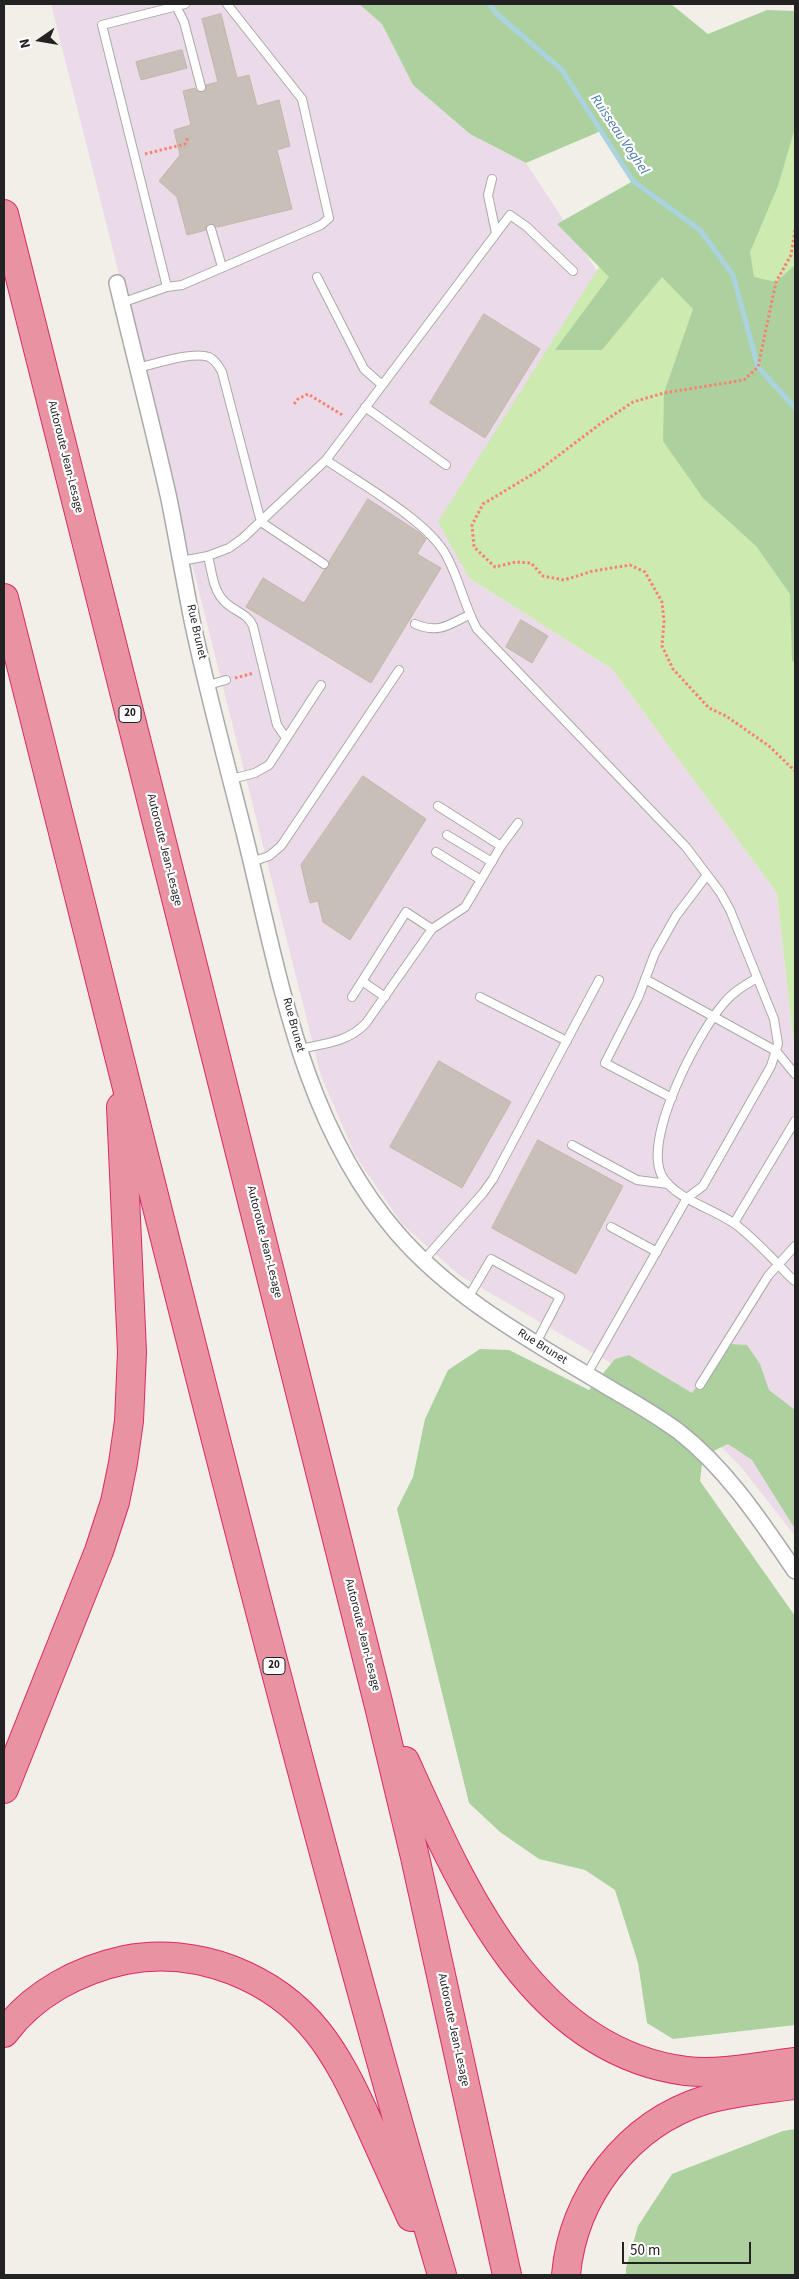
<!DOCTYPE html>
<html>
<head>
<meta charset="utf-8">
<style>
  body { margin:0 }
  #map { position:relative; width:799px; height:2279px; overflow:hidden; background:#f2efe9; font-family:"Source Sans 3",sans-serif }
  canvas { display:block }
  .frame { position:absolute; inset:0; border:5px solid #222; pointer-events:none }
  .north { position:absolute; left:15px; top:15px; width:50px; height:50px; -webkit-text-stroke:4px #fff; paint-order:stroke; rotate:257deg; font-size:14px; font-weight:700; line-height:20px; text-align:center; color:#222 }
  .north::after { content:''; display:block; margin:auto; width:18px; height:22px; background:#222; clip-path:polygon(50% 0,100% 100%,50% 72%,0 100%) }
  .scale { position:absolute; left:622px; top:2242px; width:129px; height:22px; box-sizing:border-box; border:2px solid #222; border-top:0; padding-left:6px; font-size:15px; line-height:18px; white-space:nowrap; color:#222; -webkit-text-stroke:4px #fff; paint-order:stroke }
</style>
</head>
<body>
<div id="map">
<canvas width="799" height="2279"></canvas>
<div class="frame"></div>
<div class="north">N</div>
<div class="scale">50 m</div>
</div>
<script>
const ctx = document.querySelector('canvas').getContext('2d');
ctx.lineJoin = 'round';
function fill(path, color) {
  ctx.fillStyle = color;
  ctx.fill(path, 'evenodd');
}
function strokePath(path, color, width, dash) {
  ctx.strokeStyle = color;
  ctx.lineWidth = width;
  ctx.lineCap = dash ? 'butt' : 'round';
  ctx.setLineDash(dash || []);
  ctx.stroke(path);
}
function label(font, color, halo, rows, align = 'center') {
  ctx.font = font + ' "Source Sans 3",sans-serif';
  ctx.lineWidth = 4.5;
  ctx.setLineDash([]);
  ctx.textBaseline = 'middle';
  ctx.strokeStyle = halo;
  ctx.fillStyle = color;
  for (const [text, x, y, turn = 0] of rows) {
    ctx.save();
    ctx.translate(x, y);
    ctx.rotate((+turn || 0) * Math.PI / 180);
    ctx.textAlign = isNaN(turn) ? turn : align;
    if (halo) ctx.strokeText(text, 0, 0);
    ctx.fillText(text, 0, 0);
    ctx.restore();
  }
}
const industrial = new Path2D(`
  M51 4H359L382 24 413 85 470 134 526 163 597 271 439 522 469 578 612 669 777 893 793 1038 795 1040V1536L742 1468 676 1401 459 1275 402 1224 356 1157 321 1076Z`);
const grass = new Path2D(`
  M795 49V1040L793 1038 777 893 612 669 469 578 438 522 726 66Z`);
const forest = new Path2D(`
  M359 4H671L708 34 767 10 795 11V128L778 186 750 252 754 277 776 282 795 265V664L792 660 790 594 756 546 703 498 663 441 664 393 693 309 662 277 602 350H555L609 277 557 224 633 181 601 131 526 163 470 134 413 85 382 24Z
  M729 1344 747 1345 760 1364 769 1390 795 1410V1529L752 1460 728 1444 703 1456 700 1481 795 1616V2025L673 2039 647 2023 638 1963 615 1890 585 1870 539 1859 500 1832 469 1803 397 1509 413 1477 425 1419 448 1370 480 1349 509 1350 589 1390 615 1359 629 1355 692 1393Z
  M795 2129V2275H626V2268L638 2226 672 2174 783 2131Z`);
const stream = new Path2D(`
  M489 4 497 14 562 70 633 181 700 230 733 275 758 367 795 408`);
const building = new Path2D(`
  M221 14 237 78 249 75 257 106 279 100 290 146 277 150 292 209 218 227 210 224 207 226 206 230 187 235 177 197 159 181 180 155 174 130 191 125 183 91 195 88 197 91 202 92 205 91 206 85 218 82 202 19Z
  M182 50 187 68 141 80 136 62Z
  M484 314 540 349 485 438 430 403Z
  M368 499 420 533 426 539 417 554 441 568 371 683 246 607 263 578 304 603 325 569 329 567V562Z
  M521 620 548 636 532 663 506 647Z
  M363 776 426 819 350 940 323 922 318 901 310 903 301 865Z
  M439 1061 511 1102 462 1188 390 1147Z
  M538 1140 623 1186 576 1274 492 1228Z`);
const path = new Path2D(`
  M145 154 185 144 188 137
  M795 230 791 255 776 282 758 367 744 380 664 393 633 402 600 424 538 471 483 504 472 525 474 547 495 567 516 562 531 563 543 576 564 580 593 571 630 565 645 572 662 602 664 621 662 646 673 669 709 708 726 716 769 746 795 771
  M294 404 298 399 308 394 344 416
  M235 678 254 673`);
const service = new Path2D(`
  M175 4 184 22 201 87
  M492 179 488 195 496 233
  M211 229 222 267
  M317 277 364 369 382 385
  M167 287 182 285 321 225 329 218 302 99 227 4
  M121 303 167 287 102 25 185 4
  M137 368C155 364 192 351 209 357 216 360 219 367 222 372L261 522 324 564
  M365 407 446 465
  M326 460C358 482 428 521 446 555 459 578 464 605 477 629L686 847 720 892 730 910 774 1019 778 1044 771 1066 703 1186 687 1198 587 1374
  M208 556 229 548 243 538 326 460 510 215 527 227 573 271
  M181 561 208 556C212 572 213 592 226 603 236 612 248 614 253 626L277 725 286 738
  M415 624C439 634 448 625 469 615
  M208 685 226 680
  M231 779 255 773 269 765 321 685
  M438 806 501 846
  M447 835 492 862
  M436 852 481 880
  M251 862 269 856 281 846 399 670
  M757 978C745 985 733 992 724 1003 698 1033 642 1139 662 1176 675 1199 714 1209 735 1224 750 1235 763 1249 777 1263 783 1269 788 1276 795 1281
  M645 979 776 1051 795 1074
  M362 981 385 997
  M352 997 406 912 432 929
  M480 997 567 1041
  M299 1049C323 1044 349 1042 366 1023L432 929 465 907 501 846 518 823
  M672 1098 605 1063 638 998 655 953 676 916 707 875
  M572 1145 637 1180 668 1184
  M734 1223 795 1121
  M611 1227 657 1252
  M423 1261 483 1193 493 1179 599 980
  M468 1298 491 1259 560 1297 536 1343
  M700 1385 768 1276 795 1246`);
const minor = new Path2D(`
  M117 283C134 355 153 427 169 499 177 539 184 580 192 620 207 692 227 764 245 836 279 973 301 1122 397 1233 454 1299 532 1341 606 1386 630 1400 655 1414 678 1431 726 1468 761 1521 795 1571`);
const motorway = new Path2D(`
  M4 214 378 1702 415 1857 507 2275
  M4 598C146 1158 280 1720 442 2275
  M405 1761C462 1887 531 2051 686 2071 722 2075 760 2066 795 2062
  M4 1789 99 1551 115 1502 123 1463 129 1421 132 1352 121 1107
  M4 2033C33 1994 78 1970 125 1960 160 1953 198 1957 232 1970 309 2000 337 2053 369 2124 383 2155 397 2186 411 2217
  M566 2275C573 2196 628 2124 705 2100 734 2091 765 2089 795 2085`);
const shields = [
  [130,714,22],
  [274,1666,22]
];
const shieldNames = [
  ["20",130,714],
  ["20",274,1666]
];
const streetNames = [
  ["Autoroute Jean-Lesage",65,457,76],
  ["Rue Brunet",196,632,77],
  ["Autoroute Jean-Lesage",164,850,76],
  ["Rue Brunet",293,1025,75],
  ["Autoroute Jean-Lesage",264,1242,76],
  ["Rue Brunet",542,1347,32],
  ["Autoroute Jean-Lesage",362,1635,76],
  ["Autoroute Jean-Lesage",453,2030,78]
];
const waterNames = [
  ["Ruisseau Voghel",619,135,56]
];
fill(industrial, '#ebdbe8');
fill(grass, '#cdebb0');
fill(forest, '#add19e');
strokePath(stream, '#aad3df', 5);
fill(building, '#c7bfb8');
strokePath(building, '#c4b6ab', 1);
strokePath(service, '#a9a9a9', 10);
strokePath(minor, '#a9a9a9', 18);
strokePath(motorway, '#dc2a67', 30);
strokePath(path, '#fa8072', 3, [2.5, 2.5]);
strokePath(service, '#fff', 8);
strokePath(minor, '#fff', 15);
strokePath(motorway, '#e892a2', 28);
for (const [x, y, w] of shields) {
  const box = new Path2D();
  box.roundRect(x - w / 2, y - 8.5, w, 17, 4);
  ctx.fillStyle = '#fff';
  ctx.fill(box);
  strokePath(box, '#222', 1);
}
label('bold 11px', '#222', null, shieldNames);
label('12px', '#222', '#fff', streetNames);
label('italic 14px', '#4a7aab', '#fff', waterNames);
</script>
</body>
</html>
